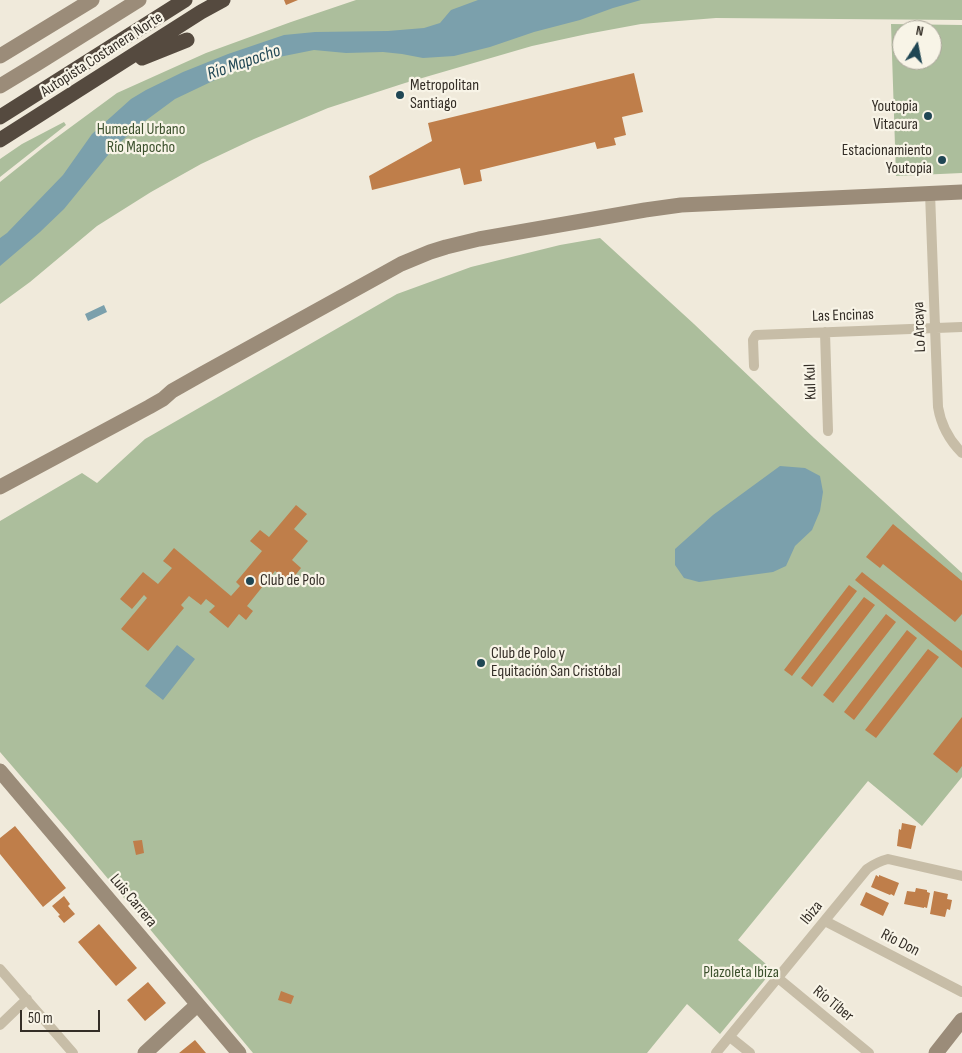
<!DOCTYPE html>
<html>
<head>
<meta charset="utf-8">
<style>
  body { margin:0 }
  #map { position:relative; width:962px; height:1053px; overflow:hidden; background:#f0eadb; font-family:"Sofia Sans Condensed",sans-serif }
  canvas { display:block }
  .north { position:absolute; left:892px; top:20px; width:50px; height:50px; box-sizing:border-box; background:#f8f4e7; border:1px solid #aaa59a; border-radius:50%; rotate:11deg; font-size:14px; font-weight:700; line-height:20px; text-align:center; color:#342e27 }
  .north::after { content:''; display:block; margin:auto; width:18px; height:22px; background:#1f4654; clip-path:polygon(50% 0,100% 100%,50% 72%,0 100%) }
  .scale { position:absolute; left:20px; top:1010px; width:80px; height:22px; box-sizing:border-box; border:2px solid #342e27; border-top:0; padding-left:6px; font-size:15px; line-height:18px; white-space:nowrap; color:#342e27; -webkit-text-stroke:4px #f8f4e7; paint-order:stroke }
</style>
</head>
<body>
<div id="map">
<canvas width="962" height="1053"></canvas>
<div class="north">N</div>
<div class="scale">50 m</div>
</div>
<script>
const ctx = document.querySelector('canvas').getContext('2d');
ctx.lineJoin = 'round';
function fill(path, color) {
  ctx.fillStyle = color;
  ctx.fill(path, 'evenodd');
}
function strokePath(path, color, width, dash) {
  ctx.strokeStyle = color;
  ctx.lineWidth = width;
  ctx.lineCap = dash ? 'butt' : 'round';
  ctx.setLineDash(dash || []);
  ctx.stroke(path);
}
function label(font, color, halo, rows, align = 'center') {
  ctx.font = font + ' "Sofia Sans Condensed",sans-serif';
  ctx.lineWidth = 4.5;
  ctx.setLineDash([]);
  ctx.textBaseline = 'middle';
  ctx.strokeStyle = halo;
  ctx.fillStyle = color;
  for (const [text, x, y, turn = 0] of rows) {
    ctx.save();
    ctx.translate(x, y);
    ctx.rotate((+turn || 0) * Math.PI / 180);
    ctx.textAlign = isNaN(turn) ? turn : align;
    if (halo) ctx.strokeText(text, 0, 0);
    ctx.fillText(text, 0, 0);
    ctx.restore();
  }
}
const green = new Path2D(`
  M356 0H962V20L716 18 641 24 587 34 532 46 405 83 328 108 254 139 201 164 151 192 97 226 30 282 0 304V182L45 146 117 93 206 53 291 22Z
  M891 24 962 25V173L896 176ZM902 30H932V60H902Z
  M64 122 66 125 0 177V159L22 144Z
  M600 238 694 324 814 438 962 573V777L922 826 868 781 738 940 773 970 720 1034 687 1004 647 1053H253L69 832 0 752V521L82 473 97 483 145 439 397 294 471 267 560 245Z`);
const water = new Path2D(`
  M478 0H641L613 8 580 20 534 32 490 47 454 56 423 58 402 54 383 52 346 53 314 50 274 58 238 69 175 99 137 127 113 149 64 209 40 232 0 266V238L7 233 63 175 92 134 131 99 146 90 183 72 228 54 284 35 315 32 388 31 424 28 440 23 451 10Z
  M104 305 107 312 88 321 85 314Z
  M780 466 805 468 820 476 823 492 820 511 812 530 795 546 786 566 773 572 699 582 684 578 675 565V549L713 515Z
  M177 645 195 659 163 700 145 686Z`);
const building = new Path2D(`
  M284 0H298L286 5Z
  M634 73 643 112 622 117 626 135 614 138 616 145 597 149 595 142 480 170 482 181 464 185 460 168 372 190 369 176 432 141 428 123Z
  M296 505 307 514 294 529 308 541 292 560 301 568 289 583 275 571 247 606 253 611 246 620 239 614 228 628 209 612 215 606 206 599 201 605 189 596 181 605 184 608 148 651 121 629 147 598 144 595 132 609 120 599 143 572 158 584 172 568 163 561 174 548 231 596 240 586 236 582 262 551 250 541 260 530 269 537Z
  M893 524 962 581V614L955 622 883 564 880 568 866 557Z
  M862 572 962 651V668L855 580Z
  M849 585 857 591 792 676 784 670Z
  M864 597 875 605 812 687 801 678Z
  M886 614 896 622 833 703 823 695Z
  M907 630 917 638 854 720 844 712Z
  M928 649 939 657 876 738 865 730Z
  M962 717V766L957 773 933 754Z
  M902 823 916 826 911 849 897 846 899 829 901 830Z
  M15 826 66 888 43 907 0 854V838Z
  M142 840 144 853 136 855 133 841Z
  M876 875 879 877V875L899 883 894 896 891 894 890 895 871 887Z
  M916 888 927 890V892L930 893 927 908 924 907V908L904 904 907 891 915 892Z
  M934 891 948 894 947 899 952 900 950 910 947 909 945 917 930 914Z
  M866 892 889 903 883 916 860 905Z
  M64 896 70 904 68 906 75 914 64 923 58 916 60 915 52 906Z
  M99 924 137 968 116 986 78 942Z
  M148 982 166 1003 145 1021 127 1000Z
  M281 991 294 996 291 1004 278 1000Z
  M195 1040 206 1053H179Z`);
const street = new Path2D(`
  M930 193 938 407C941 425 949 440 962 453
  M825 332 828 431
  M754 366 753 340 756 335 962 327
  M825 921 962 992
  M0 969 73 1053
  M778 978 869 1053
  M0 1025 27 999
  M730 1037 750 1053
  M716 1053 867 869C874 864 880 861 888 859L962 876`);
const secondary = new Path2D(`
  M0 56 92 0
  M0 86 38 63 139 0
  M0 487 149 407 163 399 172 391 202 374 383 274 401 264 430 252 446 247 479 239 645 210 681 205 962 192
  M0 771 239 1053
  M145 1053 197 1005
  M936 1053 962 1020`);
const highway = new Path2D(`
  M142 58 187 40
  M0 117 185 0
  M0 140 201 12 223 0`);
const markers = [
  [400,95,5,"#1f4654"],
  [928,116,5,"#1f4654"],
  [942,160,5,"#1f4654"],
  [250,581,5,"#1f4654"],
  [481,663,5,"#1f4654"]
];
const streetNames = [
  ["Autopista Costanera Norte",102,55,-33],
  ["Las Encinas",843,316,-2],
  ["Lo Arcaya",920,327,-92],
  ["Kul Kul",811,382,-92],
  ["Luis Carrera",133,901,50],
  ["Ibiza",812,913,-51],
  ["Río Don",900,943,27],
  ["Río Tíber",833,1004,39]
];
const poiNames = [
  ["Metropolitan",410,86],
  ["Santiago",410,104],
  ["Youtopia",918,107,"right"],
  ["Vitacura",918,125,"right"],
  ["Estacionamiento",932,151,"right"],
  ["Youtopia",932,169,"right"],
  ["Club de Polo",260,581],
  ["Club de Polo y",491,654],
  ["Equitación San Cristóbal",491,672]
];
const parkNames = [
  ["Humedal Urbano",141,130],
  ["Río Mapocho",141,148],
  ["Plazoleta Ibiza",741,973]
];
const waterNames = [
  ["Río Mapocho",244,63,-19]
];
fill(green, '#acbe9c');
fill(water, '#7ba0ac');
fill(building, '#bf7e4a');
strokePath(street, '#c7bda7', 10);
strokePath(secondary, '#9b8c79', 15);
strokePath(highway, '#554a3f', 15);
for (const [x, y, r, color] of markers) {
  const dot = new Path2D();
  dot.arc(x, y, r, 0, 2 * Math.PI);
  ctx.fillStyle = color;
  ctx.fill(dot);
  strokePath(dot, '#f8f4e7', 2);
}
label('16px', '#342e27', '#f8f4e7', streetNames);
label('16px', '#342e27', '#f8f4e7', poiNames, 'left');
label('16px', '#3c512d', '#f8f4e7', parkNames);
label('italic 18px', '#1f4654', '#f8f4e7', waterNames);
</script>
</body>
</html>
